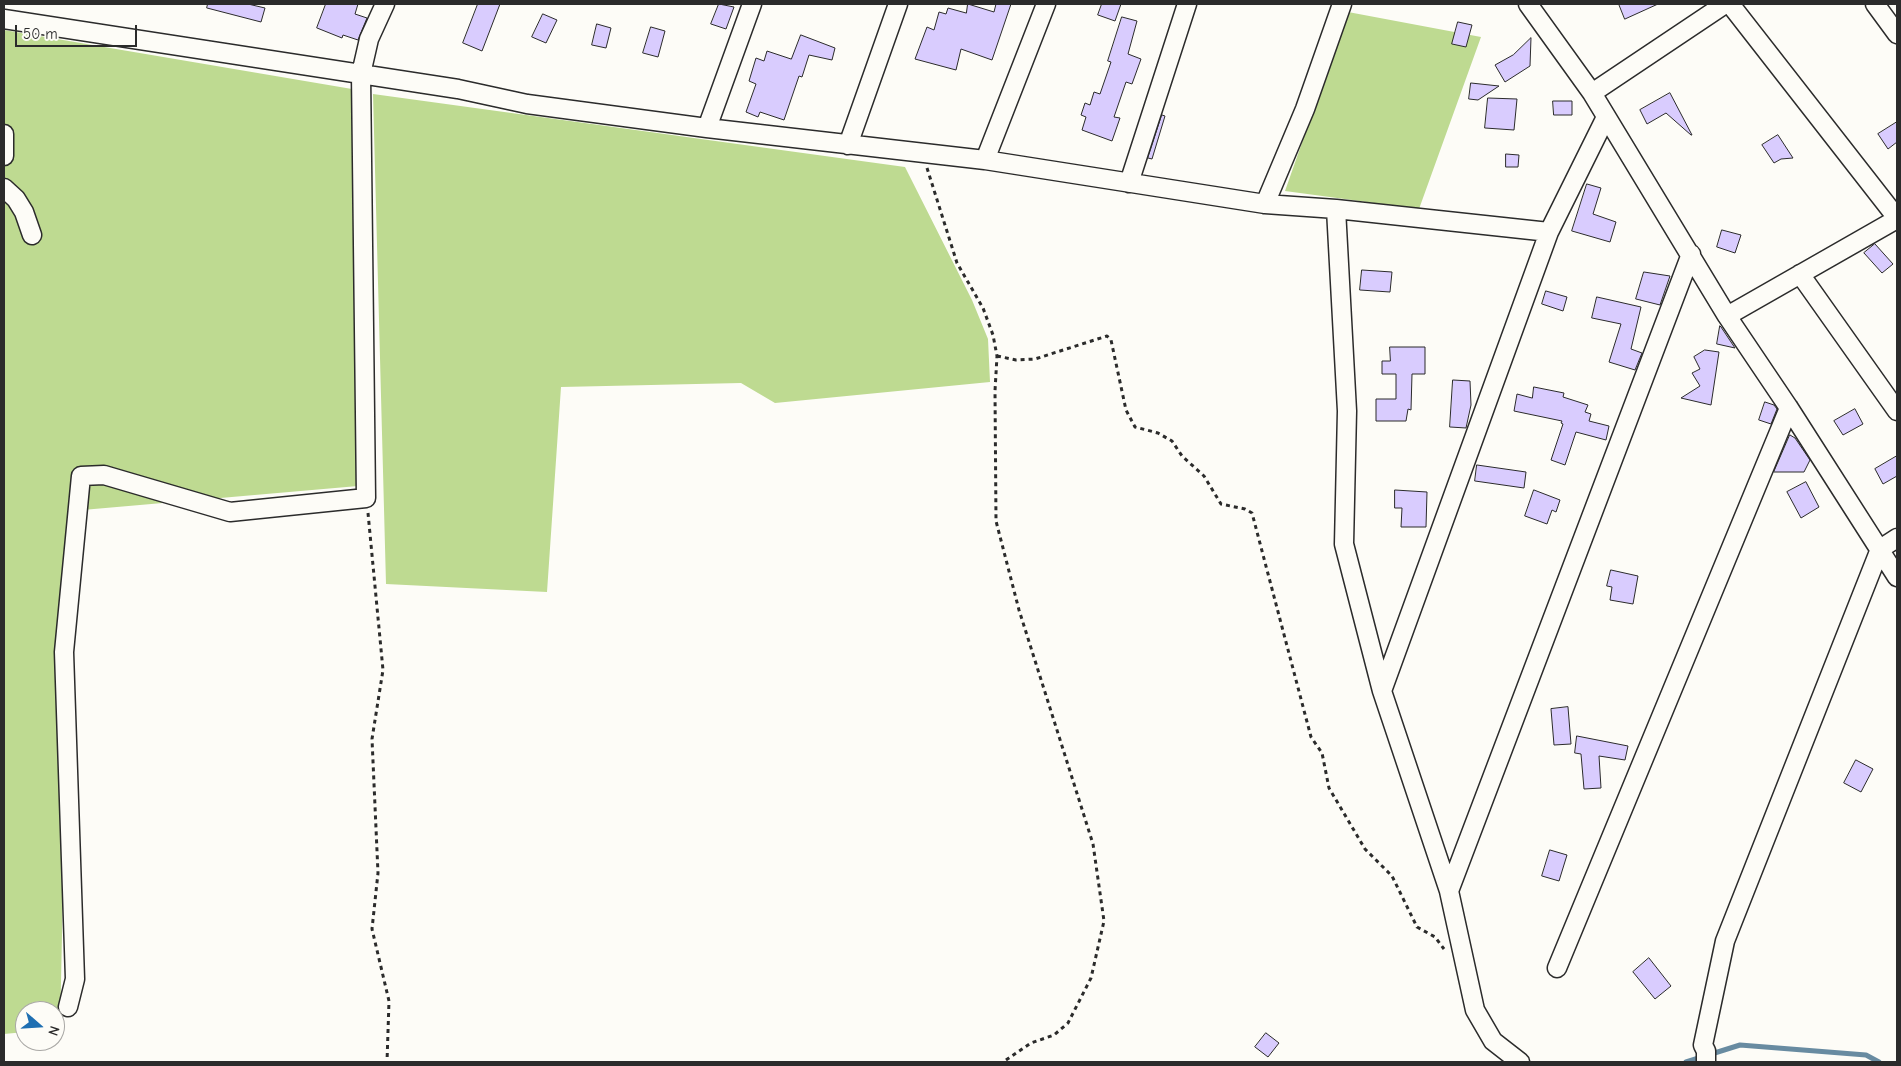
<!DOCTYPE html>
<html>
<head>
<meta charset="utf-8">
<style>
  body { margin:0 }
  #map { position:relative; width:1901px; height:1066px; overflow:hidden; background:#fdfcf7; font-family:"Comic Neue",sans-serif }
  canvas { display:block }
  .frame { position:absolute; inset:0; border:5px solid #2b2b2b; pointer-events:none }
  .north { position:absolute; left:15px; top:1001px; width:50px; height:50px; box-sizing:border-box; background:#fdfcf7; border:1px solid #a9a8a5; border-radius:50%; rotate:109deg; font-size:14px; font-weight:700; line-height:20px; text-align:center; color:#2b2b2b }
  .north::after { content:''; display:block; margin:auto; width:18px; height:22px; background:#1f6fb2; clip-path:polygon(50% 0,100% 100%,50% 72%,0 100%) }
  .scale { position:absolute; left:15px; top:25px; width:122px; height:22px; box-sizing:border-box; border:2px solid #2b2b2b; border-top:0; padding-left:6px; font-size:15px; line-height:18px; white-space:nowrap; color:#2b2b2b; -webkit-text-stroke:4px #fdfcf7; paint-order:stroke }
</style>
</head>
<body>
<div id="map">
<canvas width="1901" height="1066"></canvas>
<div class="frame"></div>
<div class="north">N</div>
<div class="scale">50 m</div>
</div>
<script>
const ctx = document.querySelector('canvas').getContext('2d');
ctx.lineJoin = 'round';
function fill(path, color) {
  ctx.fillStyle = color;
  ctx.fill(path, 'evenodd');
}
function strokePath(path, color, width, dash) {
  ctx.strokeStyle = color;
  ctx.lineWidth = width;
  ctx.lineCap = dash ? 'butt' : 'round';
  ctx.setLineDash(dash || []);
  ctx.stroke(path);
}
const green = new Path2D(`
  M1348 12 1481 37 1419 209 1285 191Z
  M4 30 352 89 358 486 71 511 60 1029 55 1030V1011H25V1032L4 1034Z
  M373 94 905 167 972 300 988 339 990 382 775 403 741 383 561 387 547 592 386 584Z`);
const stream = new Path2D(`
  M1686 1062 1740 1045 1866 1055 1879 1062`);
const building = new Path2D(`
  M208 4H248L265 8 261 22 207 8Z
  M326 4H358L355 14 367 18 358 40 343 35 342 38 317 28Z
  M478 4H500L482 51 463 43Z
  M719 4 734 7 726 29 711 24Z
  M968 4 994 12 996 4H1011L992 60 961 49 956 70 915 59 927 27 934 30 939 12 946 14 948 8 966 13Z
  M1102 4H1121L1115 21 1098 15Z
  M1619 4H1658L1625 19Z
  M543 14 557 20 546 43 532 37Z
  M1122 17 1137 21 1128 54 1141 59 1132 84 1126 82 1114 117 1120 118 1112 141 1082 130 1086 117 1081 115 1085 103 1090 105 1094 92 1100 94 1111 62 1108 61Z
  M1458 22 1472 25 1466 47 1452 44Z
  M597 24 611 28 606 48 592 45Z
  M651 27 665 31 658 57 643 53Z
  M801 35 835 48 832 60 809 55 802 77 799 76 784 120 760 112 758 117 746 112 756 84 749 81 756 58 764 61 767 51 791 59Z
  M1531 38 1530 66 1505 82 1495 65 1513 55Z
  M1471 83 1499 86 1478 100 1469 99Z
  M1670 93 1692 135H1691L1666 113 1647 124 1640 110Z
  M1488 98 1517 99 1514 130 1485 128Z
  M1553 101H1572V115H1554Z
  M1162 115 1165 116 1152 159 1148 158Z
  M1897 122V142L1888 149 1878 134Z
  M1778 135 1793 158 1781 159 1774 163 1762 145Z
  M1506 154 1519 155 1518 167H1506Z
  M1587 184 1601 188 1593 214 1616 222 1610 242 1572 231Z
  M1722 230 1741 235 1735 253 1717 247Z
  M1875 244 1893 264 1882 273 1864 253Z
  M1362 270 1392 272 1390 292 1360 290Z
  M1644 272 1670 276 1660 305 1636 299Z
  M1546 291 1567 297 1563 311 1542 304Z
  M1597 297 1641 307 1631 349 1642 353 1635 370 1609 362 1621 324 1592 318Z
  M1720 326 1721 327 1735 348 1717 344Z
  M1390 347H1425V374H1412L1411 410 1408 409 1406 421H1376V399H1396V374H1382V361H1390Z
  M1705 350 1719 352 1711 405 1681 398 1700 386 1692 373 1700 369 1694 357Z
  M1453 380 1470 381 1471 405 1466 428 1450 427Z
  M1534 387 1564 393 1563 397 1588 405 1585 412 1591 414 1589 421 1609 426 1606 440 1576 432 1565 465 1551 460 1563 424 1561 423 1562 421 1514 411 1517 394 1532 398Z
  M1765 402 1774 405 1777 409 1771 424 1759 420Z
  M1855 409 1863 424 1843 435 1834 421Z
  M1790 435 1795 438 1810 460 1804 472H1774Z
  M1897 456V476L1883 484 1875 469Z
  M1477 465 1526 472 1524 488 1475 481Z
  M1806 482 1819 507 1801 518 1787 492Z
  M1395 490 1427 492 1426 527H1401L1402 508H1395Z
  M1534 490 1560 500 1556 512 1552 510 1547 524 1525 516Z
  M1611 570 1638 576 1633 604 1610 600 1612 587 1607 586Z
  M1568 707 1571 744 1554 745 1551 709Z
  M1577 736 1628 746 1625 760 1599 756 1601 788 1584 789 1581 754 1575 753Z
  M1856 760 1873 769 1861 792 1844 783Z
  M1550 850 1567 855 1559 881 1542 876Z
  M1649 958 1671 986 1655 999 1633 972Z
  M1266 1033 1279 1043 1268 1057 1255 1047Z`);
const path = new Path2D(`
  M927 168 957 263 983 308 993 335 997 356 995 391 996 521 1019 610 1093 844 1104 921 1091 978 1068 1023 1054 1035 1031 1043 1003 1062
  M997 356 1016 360 1035 359 1107 336 1111 340 1126 410 1135 427 1158 433 1172 441 1182 456 1204 476 1221 504 1245 509 1252 513 1311 737 1322 753 1329 788 1365 849 1392 876 1417 927 1435 937 1444 949
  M368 513 383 670 372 739 378 873 372 929 389 1001 387 1062`);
const minor = new Path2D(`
  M1528 4 1592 93 1727 316 1789 408 1897 577
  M1730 4 1897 218
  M1875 4 1897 34
  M4 19 458 89 527 104 707 128 985 160 1265 204 1336 209 1549 232 1606 117
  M1592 93 1725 4
  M707 128 752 4
  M4 134V156
  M848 145 898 4
  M985 160 1046 4
  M1129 183 1187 4
  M4 188 16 199 24 212 32 235
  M1265 204 1305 109 1342 4
  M1336 209 1347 411 1344 544 1382 691 1449 891 1475 1010 1493 1041 1520 1062
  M1800 274 1897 411
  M1727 316 1897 219
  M1382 691 1549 232
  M1449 891 1691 254
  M1557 968 1789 408
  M68 1007 75 979 64 652 81 476 104 475 230 512 366 498 361 74 369 39 385 4
  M1706 1062V1051L1703 1045 1725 941 1880 549 1897 538`);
fill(green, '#beda91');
strokePath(stream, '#688ba1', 5);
fill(building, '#d9ccfe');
strokePath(building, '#2b2b2b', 1);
strokePath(minor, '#2b2b2b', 21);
strokePath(path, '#2b2b2b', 3, [4, 4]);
strokePath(minor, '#fdfcf7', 18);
</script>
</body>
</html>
